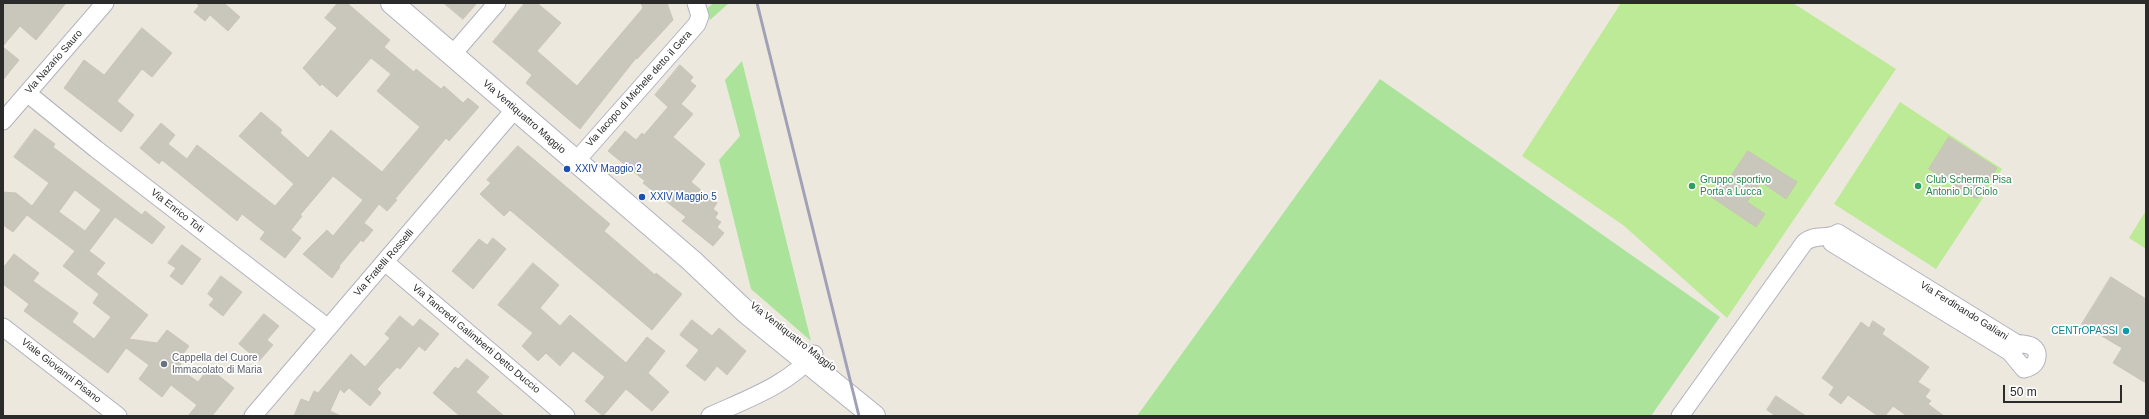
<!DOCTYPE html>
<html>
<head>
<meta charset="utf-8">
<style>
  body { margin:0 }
  #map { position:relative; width:2149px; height:419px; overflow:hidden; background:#ede8de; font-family:Helvetica,sans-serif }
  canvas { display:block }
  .frame { position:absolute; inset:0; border:4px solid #2b2b2b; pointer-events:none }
  .scale { position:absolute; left:2003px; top:385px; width:119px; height:18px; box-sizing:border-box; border:2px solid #2b2b2b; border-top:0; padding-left:5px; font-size:12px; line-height:14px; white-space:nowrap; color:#2b2b2b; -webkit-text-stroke:3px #fff; paint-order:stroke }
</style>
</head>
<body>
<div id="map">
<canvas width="2149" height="419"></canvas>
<div class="frame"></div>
<div class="scale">50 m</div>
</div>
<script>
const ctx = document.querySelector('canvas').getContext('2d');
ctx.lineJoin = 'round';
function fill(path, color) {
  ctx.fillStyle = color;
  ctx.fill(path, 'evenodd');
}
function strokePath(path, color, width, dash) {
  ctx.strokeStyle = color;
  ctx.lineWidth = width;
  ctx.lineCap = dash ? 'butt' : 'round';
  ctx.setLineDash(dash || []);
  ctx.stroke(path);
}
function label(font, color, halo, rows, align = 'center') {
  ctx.font = font + ' Helvetica,sans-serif';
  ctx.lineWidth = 3.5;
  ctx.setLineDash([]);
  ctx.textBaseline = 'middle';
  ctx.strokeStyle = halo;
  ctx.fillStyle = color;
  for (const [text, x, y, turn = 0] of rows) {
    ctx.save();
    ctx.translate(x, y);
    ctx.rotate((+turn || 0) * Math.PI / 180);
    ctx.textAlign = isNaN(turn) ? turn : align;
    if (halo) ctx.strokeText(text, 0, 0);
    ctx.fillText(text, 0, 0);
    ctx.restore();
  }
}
const green = new Path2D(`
  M713 3H729L710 20 707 9Z
  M742 61 811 341 751 289 719 160 740 136 725 80Z
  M1380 79 1720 317 1651 416H1137Z`);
const pitch = new Path2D(`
  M1621 3H1793L1896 69 1727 318 1623 225 1522 156Z
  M1900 102 2002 169 1936 269 1834 204Z
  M2145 212H2146V249L2129 238Z`);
const building = new Path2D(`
  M3 3H66L36 40 20 26 3 46Z
  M196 3H224L240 17 228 31 210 15 205 21 194 12 199 6Z
  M338 3H347L390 40 384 47 414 72 416 69 441 89 444 86 463 103 468 98 479 107 449 141 446 138 395 199 397 200 387 211 379 204 364 223 373 230 363 242 361 240 339 266 340 267 332 278 303 254 327 230 333 236 363 200 333 176 300 215 302 216 291 230 301 238 285 258 260 239 265 232 242 214 237 221 162 160 159 164 140 148 161 123 175 135 168 144 187 159 197 145 275 206 294 184 239 136 261 112 282 130 280 133 308 158 331 130 382 172 420 127 377 91 391 74 371 58 337 97 322 84 320 86 303 68 337 28 325 18Z
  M444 3H477L463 19Z
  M525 3H537L561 23 537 51 577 86 643 8 641 3H667L673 20 637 59 636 58 580 129 526 83 532 75 493 42Z
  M142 28 172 53 152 77 142 69 117 101 134 115 121 132 64 88 84 60 104 75Z
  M3 47 19 60 3 80Z
  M680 65 693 77 690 81 696 86 681 104 693 114 673 137 705 164 691 182 717 203 713 209 718 213 715 218 721 222 717 227 724 233 713 246 682 221 686 217 643 183 645 181 608 151 625 131 636 140 642 133 644 135 668 107 655 95Z
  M35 129 55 144 53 147 142 215 145 211 165 227 152 244 115 217 89 251 105 263 96 274 148 315 129 339 157 343 167 330 189 346 180 358 181 370 198 382 209 368 234 388 212 416H188L197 405 171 385 162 397 139 379 149 365 126 348 108 373 24 311 29 304 3 284V268L14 254 39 273 33 281 78 313 72 322 94 339 111 317 93 303 99 294 63 266 75 251 27 215 13 232 3 225V192L16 193 32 206 49 183 14 157ZM75 190 101 210 85 231 59 212Z
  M1949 137 1997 168 1977 199 1929 169Z
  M518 146 610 224 604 231 655 275 656 273 682 294 652 330 510 210 504 216 480 194 491 183 487 180Z
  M1748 151 1797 182 1786 199 1761 182 1747 202 1765 214 1756 227 1710 196 1719 183 1724 186Z
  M493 238 506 249 473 289 452 271 479 239 487 245Z
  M182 245 201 259 182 285 170 276 176 268 168 263Z
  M533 263 559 285 540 308 560 326 570 315 626 363 647 337 665 351 648 373 669 392 652 411 626 389 603 416 585 401 605 377 573 351 560 366 546 353 538 361 522 346 533 333 498 305Z
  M221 276 242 292 223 316 209 305 214 299 208 294Z
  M2111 277 2146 299V383L2113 363 2122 348 2082 324Z
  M264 314 279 326 267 340 273 345 259 361 239 344Z
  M400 316 413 327 420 319 439 334 425 351 419 346 400 369 397 367 377 389 381 393 370 406 349 388 344 393 340 389 330 411 341 416H294L301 399 309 402 314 391 318 393 351 354 365 367 390 338 385 334Z
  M692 320 712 336 719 328 746 351 727 375 717 366 705 381 686 366 699 350 680 335Z
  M1873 321 1885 329 1882 334 1929 367 1918 382 1930 390 1925 397 1931 401 1928 404 1944 416H1907L1893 406 1885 416H1878L1848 395 1841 404 1829 395 1834 387 1822 378 1861 322 1869 328Z
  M467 359 489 377 476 392 504 416H460L433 393 455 367 458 369Z
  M1776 396 1806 416H1776L1767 410Z`);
const street = new Path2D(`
  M452 55 497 3
  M27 93 96 149 328 328
  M3 121 105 3
  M576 161 697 24 700 16 696 3
  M385 262 566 416
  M3 327 118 416
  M253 416 515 109
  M710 416C747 399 788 385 814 354
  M1680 416 1804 243C1814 233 1828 240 1838 233L2016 343C2024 345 2034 343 2037 353 2038 362 2033 367 2024 369L2010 352 1832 243V237`);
const secondary = new Path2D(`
  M392 3 692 261 747 313 874 416`);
const rail = new Path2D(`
  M757 3 859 416`);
const markers = [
  [567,169,4,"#1a4fb4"],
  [1692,186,4,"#2e9e5b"],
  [1918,186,4,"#2e9e5b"],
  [642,197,4,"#1a4fb4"],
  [2126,331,4,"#0f9aa8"],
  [164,364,4,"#6b7280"]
];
const streetNames = [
  ["Via Nazario Sauro",54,62,-49],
  ["Via Iacopo di Michele detto il Gera",639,89,-48],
  ["Via Ventiquattro Maggio",524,117,41],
  ["Via Enrico Toti",177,211,38],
  ["Via Fratelli Rosselli",384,263,-49],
  ["Via Ferdinando Galiani",1964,311,32],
  ["Via Ventiquattro Maggio",793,337,38],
  ["Via Tancredi Galimberti Detto Duccio",476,339,40],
  ["Viale Giovanni Pisano",61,371,38]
];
const transitNames = [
  ["XXIV Maggio 2",575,169],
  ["XXIV Maggio 5",650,197]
];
const leisureNames = [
  ["Gruppo sportivo",1700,180],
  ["Porta a Lucca",1700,192],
  ["Club Scherma Pisa",1926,180],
  ["Antonio Di Ciolo",1926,192]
];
const cultureNames = [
  ["CENTrOPASSI",2118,331]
];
const worshipNames = [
  ["Cappella del Cuore",172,358],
  ["Immacolato di Maria",172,370]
];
fill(green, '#abe39b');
fill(pitch, '#bdea97');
fill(building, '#c9c6bc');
strokePath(building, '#c9c4b7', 1);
strokePath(street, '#b1b2bf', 19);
strokePath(secondary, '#b1b2bf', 24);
strokePath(street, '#fff', 17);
strokePath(secondary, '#fff', 22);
strokePath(rail, '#a0a1b6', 3);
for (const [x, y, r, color] of markers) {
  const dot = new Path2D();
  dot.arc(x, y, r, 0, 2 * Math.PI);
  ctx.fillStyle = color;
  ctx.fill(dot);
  strokePath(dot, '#fff', 1.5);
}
label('10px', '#2b2b2b', '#fff', streetNames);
label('10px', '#164399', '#fff', transitNames, 'left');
label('10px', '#27864d', '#fff', leisureNames, 'left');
label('10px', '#0d838f', '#fff', cultureNames, 'right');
label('10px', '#5b616d', '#fff', worshipNames, 'left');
</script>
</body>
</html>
